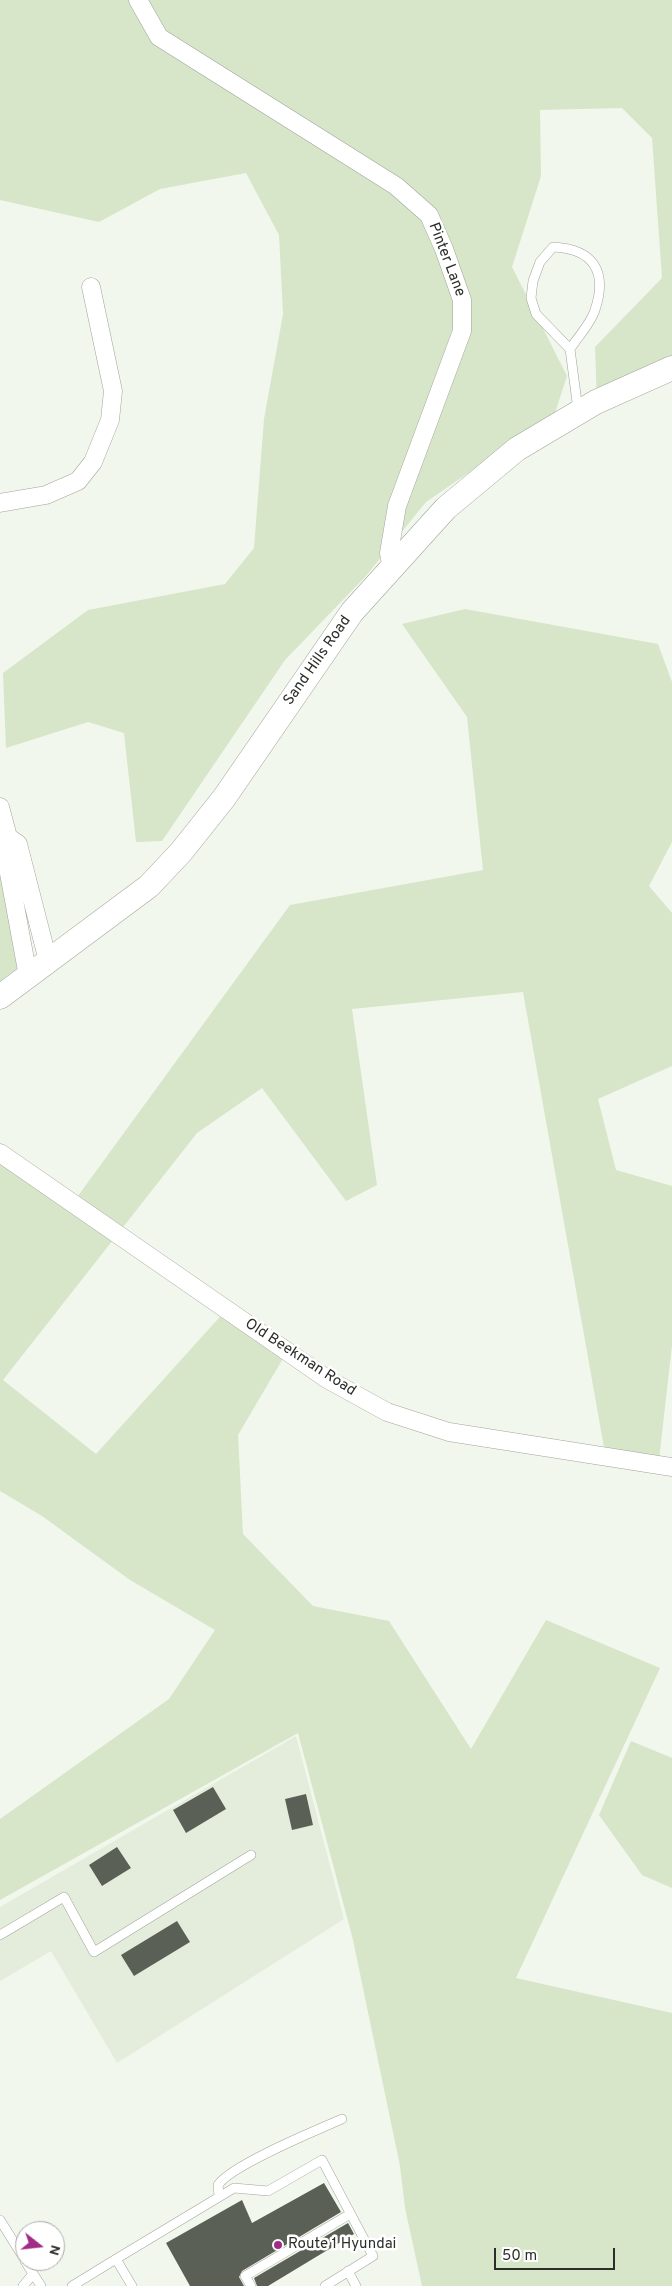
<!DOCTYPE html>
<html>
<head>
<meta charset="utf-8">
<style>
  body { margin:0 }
  #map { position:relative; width:672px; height:2286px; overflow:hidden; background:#f1f7ec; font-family:Overpass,sans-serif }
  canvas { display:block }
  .north { position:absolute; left:15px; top:2221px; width:50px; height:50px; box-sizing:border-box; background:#fff; border:1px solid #aaaba9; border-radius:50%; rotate:106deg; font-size:14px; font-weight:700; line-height:20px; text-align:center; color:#2b2e29 }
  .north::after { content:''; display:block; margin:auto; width:18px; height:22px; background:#a12c86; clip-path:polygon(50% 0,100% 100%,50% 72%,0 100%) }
  .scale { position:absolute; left:494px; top:2248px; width:121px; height:22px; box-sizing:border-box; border:2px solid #2b2e29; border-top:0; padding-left:6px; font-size:15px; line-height:18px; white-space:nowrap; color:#2b2e29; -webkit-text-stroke:4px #fff; paint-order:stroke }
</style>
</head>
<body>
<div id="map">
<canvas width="672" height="2286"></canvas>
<div class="north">N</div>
<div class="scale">50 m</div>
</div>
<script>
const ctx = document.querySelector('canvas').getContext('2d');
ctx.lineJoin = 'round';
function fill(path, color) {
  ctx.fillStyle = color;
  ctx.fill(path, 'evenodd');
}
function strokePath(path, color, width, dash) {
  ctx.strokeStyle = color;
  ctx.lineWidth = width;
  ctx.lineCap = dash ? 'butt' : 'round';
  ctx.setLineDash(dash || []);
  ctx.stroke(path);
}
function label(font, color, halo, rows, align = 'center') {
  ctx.font = font + ' Overpass,sans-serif';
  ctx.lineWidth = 5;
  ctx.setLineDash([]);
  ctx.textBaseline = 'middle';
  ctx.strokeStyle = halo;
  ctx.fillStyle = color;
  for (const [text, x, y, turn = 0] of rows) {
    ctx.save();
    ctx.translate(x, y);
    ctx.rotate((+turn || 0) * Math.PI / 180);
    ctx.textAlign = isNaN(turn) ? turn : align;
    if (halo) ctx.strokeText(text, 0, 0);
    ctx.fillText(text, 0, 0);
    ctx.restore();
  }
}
const built = new Path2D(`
  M296 1736 344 1919 117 2063 51 1951 0 1981V1907Z`);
const green = new Path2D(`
  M0 0H672V375L597 404 595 347 662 278 652 138 622 108 540 110 541 176 512 267 567 376 555 413 426 502 365 577 285 660 162 841 136 842 124 733 88 722 6 748 3 673 88 610 225 584 254 548 264 419 283 314 279 235 246 173 160 189 99 222 0 200Z
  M465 609 658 644 672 682V842L649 886 672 913V1066L598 1099 616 1170 672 1186V1345L659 1460 605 1453 523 992 352 1009 377 1185 346 1201 262 1088 197 1133 3 1380 96 1454 227 1309 288 1350 238 1435 243 1534 313 1606 389 1621 471 1749 546 1620 660 1668 516 1978 672 2013V2286H422L405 2208 400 2166 353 1940 298 1733 0 1900V1819L169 1699 215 1630 130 1580 42 1516 0 1491V1152L75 1200 290 905 483 870 467 717 402 624Z
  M0 837 29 980 0 1000Z
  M631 1741 672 1758V1888L642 1875 599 1815Z`);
const building = new Path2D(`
  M213 1787 226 1809 186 1833 173 1810Z
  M306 1794 313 1825 292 1830 285 1799Z
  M117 1847 131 1868 102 1886 89 1865Z
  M177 1921 190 1942 134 1976 121 1955Z
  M324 2183 341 2212 242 2271 239 2277 244 2286H190L166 2243 242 2200 252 2223Z
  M348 2223 354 2234 268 2286H257L254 2278Z`);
const lane = new Path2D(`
  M570 349 536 314 531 298 533 281 540 262 553 247C593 249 608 271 595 310 591 323 578 337 570 349L578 410
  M0 1935 64 1897 94 1952 251 1855
  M219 2196 218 2185C231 2165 317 2130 342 2119
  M0 2220 25 2260
  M116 2259 234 2188 268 2191 322 2160 373 2256 325 2286
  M25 2261 41 2286
  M348 2271 356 2286
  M23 2286 33 2274
  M72 2286 116 2259 132 2286
  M251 2286 245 2276 350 2214`);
const street = new Path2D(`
  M138 0 159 37 396 186 429 215 444 249 462 300V331L397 506 389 553 392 569
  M0 503 46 495 78 481 93 462 110 420 113 391 91 287
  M0 807 8 837 4 846 28 976
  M8 837 18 844 48 961
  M0 1153 327 1379 387 1412 449 1432 672 1467`);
const secondary = new Path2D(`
  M0 997 149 886 181 852 224 798 352 612 446 508 517 449 596 402 672 368`);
const markers = [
  [278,2245,5,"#a12c86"]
];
const streetNames = [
  ["Pinter Lane",446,260,69],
  ["Sand Hills Road",318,661,-55],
  ["Old Beekman Road",300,1358,33]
];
const poiNames = [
  ["Route 1 Hyundai",288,2245]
];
fill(built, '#e4eddb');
fill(green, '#d7e5c9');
fill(building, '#5b6056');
strokePath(lane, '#a0a59a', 10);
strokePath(street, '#a0a59a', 19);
strokePath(secondary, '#a0a59a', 25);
strokePath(lane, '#fff', 9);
strokePath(street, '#fff', 18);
strokePath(secondary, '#fff', 24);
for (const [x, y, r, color] of markers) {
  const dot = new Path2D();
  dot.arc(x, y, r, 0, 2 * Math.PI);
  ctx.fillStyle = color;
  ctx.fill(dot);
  strokePath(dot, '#fff', 2);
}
label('15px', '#2b2e29', '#fff', streetNames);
label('15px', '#2b2e29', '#fff', poiNames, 'left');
</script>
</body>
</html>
